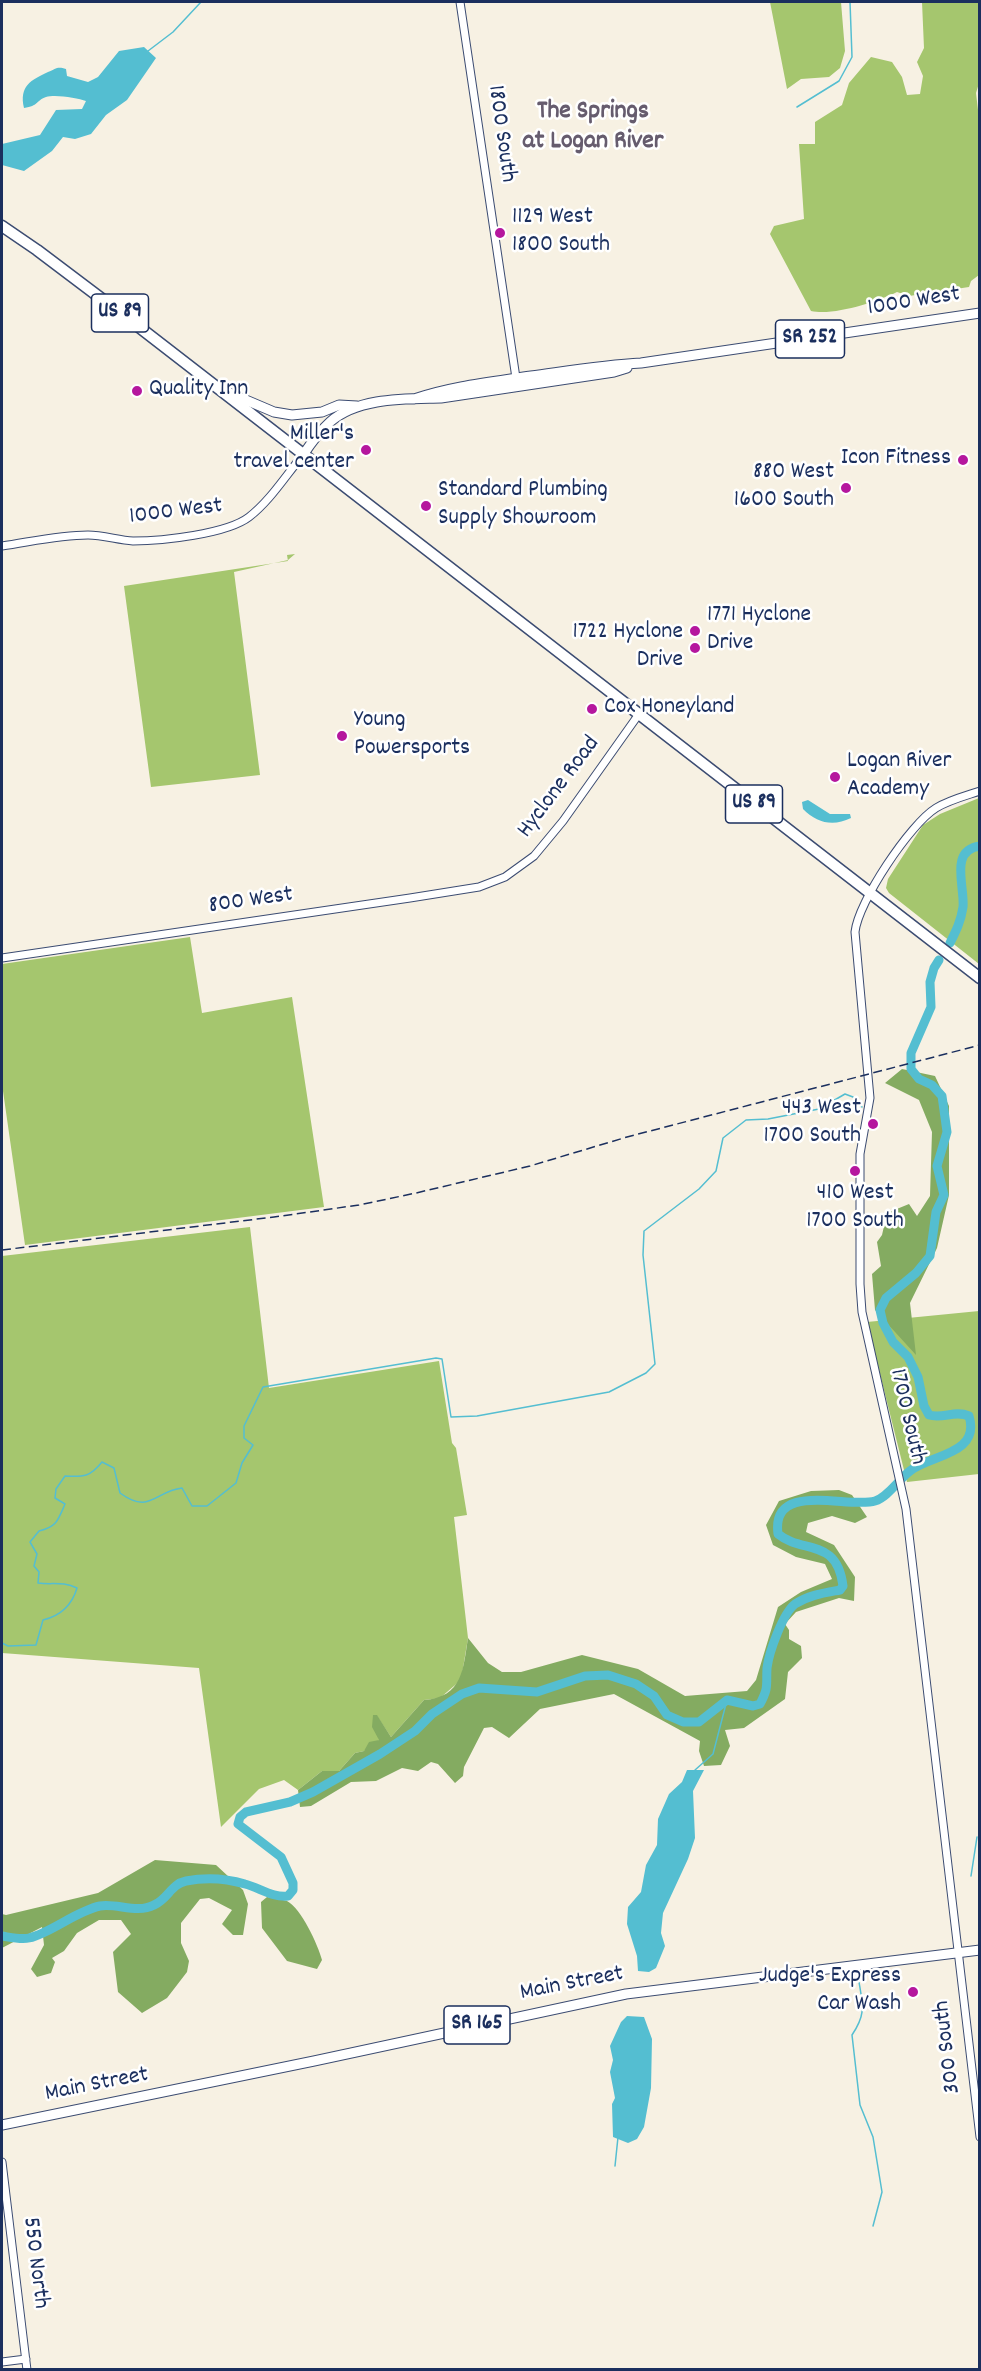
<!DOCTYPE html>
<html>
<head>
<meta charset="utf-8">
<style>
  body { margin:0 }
  #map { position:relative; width:981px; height:2371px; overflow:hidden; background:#f7f1e3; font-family:Dekko,sans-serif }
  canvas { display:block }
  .frame { position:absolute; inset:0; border:3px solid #1b2f5e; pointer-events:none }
</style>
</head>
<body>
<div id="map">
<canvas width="981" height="2371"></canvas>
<div class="frame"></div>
</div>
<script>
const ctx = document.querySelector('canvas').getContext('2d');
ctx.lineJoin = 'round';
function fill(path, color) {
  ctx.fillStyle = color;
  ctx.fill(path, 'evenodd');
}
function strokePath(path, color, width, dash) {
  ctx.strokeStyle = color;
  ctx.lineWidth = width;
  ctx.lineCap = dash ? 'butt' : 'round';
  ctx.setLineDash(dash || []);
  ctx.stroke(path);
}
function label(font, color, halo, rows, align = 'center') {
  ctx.font = font + ' Dekko,sans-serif';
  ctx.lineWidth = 5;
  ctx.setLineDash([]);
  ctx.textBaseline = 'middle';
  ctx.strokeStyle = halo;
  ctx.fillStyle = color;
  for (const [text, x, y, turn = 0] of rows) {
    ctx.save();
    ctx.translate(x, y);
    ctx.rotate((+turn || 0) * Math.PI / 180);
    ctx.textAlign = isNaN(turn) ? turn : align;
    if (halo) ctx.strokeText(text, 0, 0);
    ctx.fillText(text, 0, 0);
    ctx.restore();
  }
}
const green = new Path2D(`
  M770 2H841L845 51 840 68 829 77 801 79 787 89Z
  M922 2H979L980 80 976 93 980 127 979 275 971 281 969 287 909 296 897 292C876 302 834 316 811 311L770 234 774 226 804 219 799 144H815V122L842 105 849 83 871 57 892 62 902 77 907 95 920 94 923 76 917 62 924 48Z
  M295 554 288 560 234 572 260 775 151 787 124 586 288 561 287 555Z
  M979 798V964L889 893 886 888 888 879 923 825 940 814Z
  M190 937 202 1013 292 997 324 1207 25 1245 2 1084V964Z
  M250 1227 269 1388 439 1361 452 1443 456 1448 467 1515 454 1517 468 1638 461 1680 440 1698 424 1700 391 1737 377 1716 379 1740 364 1751 355 1753 339 1771H322L298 1790 284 1780 259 1789 221 1827 199 1668 2 1653V1256Z
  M979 1311V1474L907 1482 867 1322Z`);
const forest = new Path2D(`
  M902 1069 935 1076 949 1106V1195L937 1248 910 1303 916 1355 875 1310 872 1274 881 1266 877 1242 882 1235 887 1213 909 1204 917 1216 930 1196 932 1132 919 1100 885 1083Z
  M839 1490 852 1495 867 1517 855 1523 832 1516 808 1523 806 1532 834 1545 855 1577 854 1601 839 1598 796 1612 785 1624 789 1630V1639L801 1646 802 1658 788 1672 785 1699 744 1728 725 1730 730 1746 721 1765 704 1766 699 1751 700 1741 614 1694 540 1709 509 1738 492 1727 484 1728 464 1767 463 1776 455 1783 438 1764 431 1762 418 1771 402 1768 376 1781 351 1782 311 1806 300 1807 298 1790 322 1771H339L355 1753 364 1751 369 1742 379 1740 372 1727 373 1715H377L391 1737 424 1700C463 1697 463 1669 468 1638L488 1663 502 1672H521L582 1655 638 1669 685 1696 747 1691 756 1680 778 1607 801 1592 832 1579 825 1564 796 1557 773 1545 766 1525 779 1501 811 1491Z
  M155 1860 216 1865 243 1890 248 1904 243 1935H233L222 1924 232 1910 209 1898 200 1899 181 1923V1943L189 1961 187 1972 167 1998 142 2013 118 1992 113 1952 131 1934 121 1920H99L77 1933 64 1951 52 1958 55 1962 51 1973 37 1977 31 1969 44 1945 42 1927 2 1948V1914L6 1915 98 1893Z
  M267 1897C273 1898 281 1899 287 1901 301 1908 318 1945 322 1960L317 1969 287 1961 262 1928 261 1902Z`);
const water = new Path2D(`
  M144 47 156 58 127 100 106 115 91 134 75 139 63 137 52 151 24 171 2 165V144L40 135 56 110 82 109 86 101C78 98 55 94 46 97 35 101 39 106 24 108 19 86 31 80 48 72 56 69 57 66 66 69L67 76 88 82 98 77 119 51Z
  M808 800 830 814H850L851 818C833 827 817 823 803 809L802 802Z
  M687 1770H704L693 1791 695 1838 688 1859 663 1913 661 1933 665 1946 656 1968 649 1972 638 1971 637 1956 627 1924 628 1907 641 1892 646 1865 657 1845 658 1819 669 1794 682 1782Z
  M627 2016 644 2017 652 2039 651 2088 644 2127 637 2139 628 2143 613 2137 612 2104 615 2098 610 2072 613 2060 610 2046 621 2022Z`);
const stream = new Path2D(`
  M148 51 173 32 201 2
  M797 107 839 81 852 57 850 2
  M2 1643 8 1646 36 1645 43 1620C60 1616 72 1605 77 1588 63 1581 52 1585 38 1583L39 1572 34 1566 37 1554 30 1542 39 1531C57 1527 58 1520 65 1504L55 1498 56 1489 65 1476C84 1477 90 1477 102 1462L114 1468 120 1493C150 1515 155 1491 182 1488L192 1506H207L236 1483 242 1463 253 1445 244 1438V1426L263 1387 436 1358 442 1359 451 1417 477 1416 609 1392 646 1373 655 1364 643 1255 644 1231 699 1189 716 1171 723 1138 746 1120 768 1119 819 1109 845 1094 853 1097 862 1107
  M695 1770 713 1754 727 1700
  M971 1876 977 1837
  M859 1982C863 2006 866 2014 852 2035L860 2105 873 2137 882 2192 873 2226
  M615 2166 618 2137`);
const river = new Path2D(`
  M950 943C956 931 961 921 963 907 965 886 949 850 980 846
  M2 1936C9 1937 21 1940 29 1938 51 1933 76 1911 100 1906 117 1903 137 1914 154 1905 168 1899 171 1884 186 1881 206 1877 225 1878 245 1884 260 1888 273 1898 288 1896L293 1890V1883L281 1857 238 1824 240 1817 246 1812 290 1802 313 1792 380 1754 415 1731 432 1714 462 1694 479 1688 537 1692 585 1676 608 1675 636 1684 654 1696 667 1715 683 1722H699L727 1700 753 1706 760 1704C769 1687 766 1686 767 1668 769 1652 783 1613 795 1604 809 1595 824 1593 840 1590L843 1586C837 1537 802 1554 778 1534 771 1480 849 1509 875 1501 888 1497 899 1479 910 1471 929 1455 981 1455 969 1416 955 1410 943 1419 929 1415L924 1406 918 1377 908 1357 893 1342 883 1323 880 1310 886 1298 916 1273 930 1256 936 1212 944 1195 937 1166 947 1132 942 1096 932 1085 919 1079 911 1069V1053L931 1007 930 982 934 968 939 960`);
const minor = new Path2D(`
  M460 2 516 378
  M2 546C30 542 59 535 88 535 103 535 118 540 133 541 162 541 227 534 249 517 270 501 286 475 303 455
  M980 791C965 796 949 800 936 808 910 824 858 902 855 932L870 1098 860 1154V1284L862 1312 906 1509 980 2137
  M2 958 410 898 479 887 505 877 534 856 563 821 639 714
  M2 2162 27 2370
  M2 2362 26 2359`);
const major = new Path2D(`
  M227 392 274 412 292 415 322 412 339 405 357 406
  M414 399C452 386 492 382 531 376 568 371 604 365 641 363L980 313
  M303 455C311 443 319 432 330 422 358 397 406 399 441 398L614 372 627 368
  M2 2125 314 2061 626 1994 980 1950`);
const highway = new Path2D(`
  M2 226 37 250 139 327 980 978`);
const rail = new Path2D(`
  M2 1250 274 1217 359 1205 416 1193 530 1166 627 1137 980 1045`);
const markers = [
  [500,233,6,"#b5179e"],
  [137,391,6,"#b5179e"],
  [366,450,6,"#b5179e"],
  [963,460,6,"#b5179e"],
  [846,488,6,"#b5179e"],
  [426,506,6,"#b5179e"],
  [695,631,6,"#b5179e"],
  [695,648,6,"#b5179e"],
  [592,709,6,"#b5179e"],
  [342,736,6,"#b5179e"],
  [835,777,6,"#b5179e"],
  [873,1124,6,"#b5179e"],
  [855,1171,6,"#b5179e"],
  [913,1992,6,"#b5179e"]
];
const shields = [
  [120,313,57],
  [810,339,69],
  [754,804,57],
  [477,2025,66]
];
const shieldNames = [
  ["US 89",120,313],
  ["SR 252",810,339],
  ["US 89",754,804],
  ["SR 165",477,2025]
];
const streetNames = [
  ["1800 South",500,134,82],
  ["1000 West",914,303,-9],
  ["1000 West",176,513,-7],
  ["Hyclone Road",560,788,-53],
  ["800 West",251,902,-8],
  ["1700 South",906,1417,77],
  ["Main Street",572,1985,-11],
  ["300 South",949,2047,-97],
  ["Main Street",97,2086,-11],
  ["550 North",34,2263,83]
];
const poiNames = [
  ["1129 West",512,219],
  ["1800 South",512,247],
  ["Quality Inn",149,391],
  ["Miller's",354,436,"right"],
  ["travel center",354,464,"right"],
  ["Icon Fitness",951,460,"right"],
  ["880 West",834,474,"right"],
  ["1600 South",834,502,"right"],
  ["Standard Plumbing",438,492],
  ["Supply Showroom",438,520],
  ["1771 Hyclone",707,617],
  ["Drive",707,645],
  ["1722 Hyclone",683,634,"right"],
  ["Drive",683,662,"right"],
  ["Cox Honeyland",604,709],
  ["Young",354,722],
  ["Powersports",354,750],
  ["Logan River",847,763],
  ["Academy",847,791],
  ["443 West",861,1110,"right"],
  ["1700 South",861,1138,"right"],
  ["410 West",855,1195,"center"],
  ["1700 South",855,1223,"center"],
  ["Judge's Express",901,1978,"right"],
  ["Car Wash",901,2006,"right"]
];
const neighbourhoodNames = [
  ["The Springs",593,113],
  ["at Logan River",593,143]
];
fill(green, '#a5c66e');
fill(forest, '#84ab61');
fill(water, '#54bed1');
strokePath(stream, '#54bed1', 1.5);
strokePath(river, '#54bed1', 9);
strokePath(minor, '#3c4c72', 9);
strokePath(major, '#3c4c72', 11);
strokePath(highway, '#3c4c72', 13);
strokePath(minor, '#fff', 7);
strokePath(major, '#fff', 9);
strokePath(highway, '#fff', 10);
strokePath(rail, '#1b2f5e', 1.5, [9, 4.5]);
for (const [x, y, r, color] of markers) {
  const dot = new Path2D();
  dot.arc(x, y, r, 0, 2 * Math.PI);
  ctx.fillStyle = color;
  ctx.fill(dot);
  strokePath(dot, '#fff', 2);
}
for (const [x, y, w] of shields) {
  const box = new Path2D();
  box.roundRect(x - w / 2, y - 19, w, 38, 4.5);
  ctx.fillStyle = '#fff';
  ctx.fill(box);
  strokePath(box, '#1b2f5e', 1.5);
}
label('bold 22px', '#1b2f5e', null, shieldNames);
label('24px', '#1b2f5e', '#fff', streetNames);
label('24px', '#1b2f5e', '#fff', poiNames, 'left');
label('bold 26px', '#665c6e', '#fff', neighbourhoodNames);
</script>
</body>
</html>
